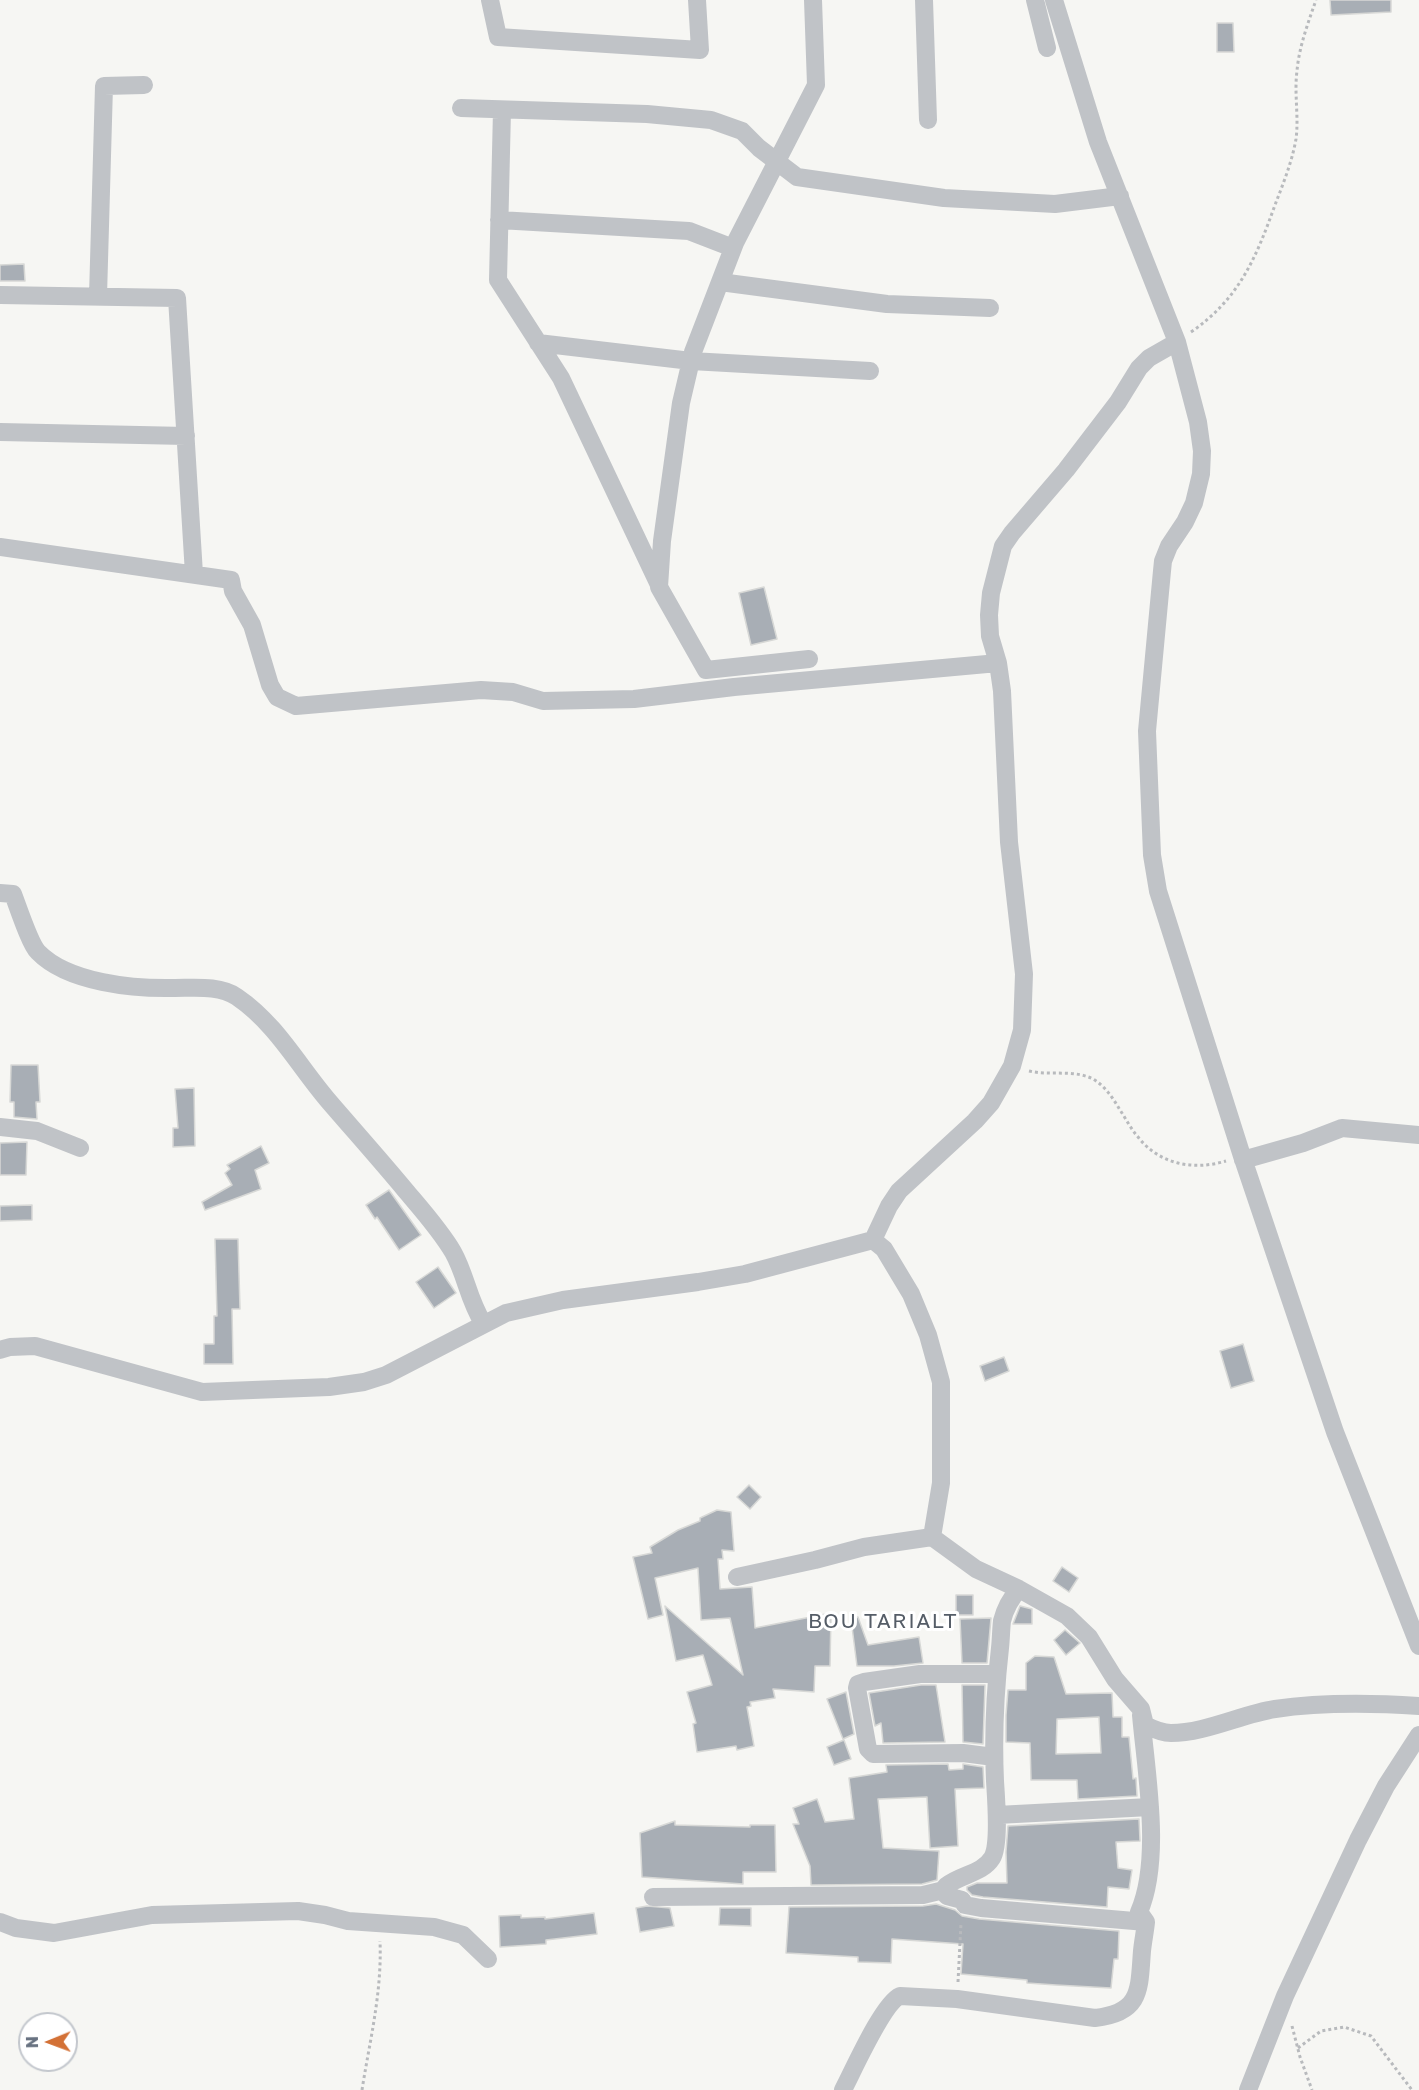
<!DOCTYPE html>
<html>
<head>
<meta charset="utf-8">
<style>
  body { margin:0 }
  #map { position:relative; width:1419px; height:2090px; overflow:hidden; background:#f6f6f3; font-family:"Golos Text",sans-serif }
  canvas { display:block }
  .north { position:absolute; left:18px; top:2012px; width:60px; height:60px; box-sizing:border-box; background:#fff; border:2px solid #c3c7cd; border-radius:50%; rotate:269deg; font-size:16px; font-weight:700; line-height:24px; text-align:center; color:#687281 }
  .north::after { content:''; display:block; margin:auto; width:21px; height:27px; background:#d37136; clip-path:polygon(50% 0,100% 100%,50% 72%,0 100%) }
</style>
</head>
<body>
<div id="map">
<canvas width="1419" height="2090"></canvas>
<div class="north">N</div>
</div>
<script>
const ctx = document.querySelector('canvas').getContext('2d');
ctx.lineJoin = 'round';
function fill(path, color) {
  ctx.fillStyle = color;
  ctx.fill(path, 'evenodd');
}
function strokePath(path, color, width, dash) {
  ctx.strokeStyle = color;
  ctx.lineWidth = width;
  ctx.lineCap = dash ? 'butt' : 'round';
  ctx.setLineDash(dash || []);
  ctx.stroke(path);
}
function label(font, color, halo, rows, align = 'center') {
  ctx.font = font + ' "Golos Text",sans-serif';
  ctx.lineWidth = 6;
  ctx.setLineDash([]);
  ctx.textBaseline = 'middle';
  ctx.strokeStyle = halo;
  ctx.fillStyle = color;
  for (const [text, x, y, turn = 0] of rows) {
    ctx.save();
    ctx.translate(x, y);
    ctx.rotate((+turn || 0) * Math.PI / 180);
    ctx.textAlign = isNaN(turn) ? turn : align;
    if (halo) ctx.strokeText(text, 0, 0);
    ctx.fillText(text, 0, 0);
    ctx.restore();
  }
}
const building = new Path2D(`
  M1330 0H1391V12L1331 15Z
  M1217 23H1233L1234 52H1217Z
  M24 264 25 281H0V265Z
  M764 587 777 639 751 645 739 593Z
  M11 1065H38L40 1102H36L37 1119 14 1117V1102H10Z
  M194 1088 195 1146 173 1147V1128H178L175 1089Z
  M27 1142 26 1175H0V1143Z
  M261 1146 269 1163 255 1170 261 1189 205 1210 202 1202 232 1185 225 1173 230 1169 227 1165Z
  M389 1190 421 1235 399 1250 377 1217 375 1219 366 1205Z
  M32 1205V1220L0 1221V1206Z
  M215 1239H238L240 1309H232L233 1364H204V1344H214V1316H217Z
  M438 1267 456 1293 434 1308 416 1282Z
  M1243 1344 1254 1381 1231 1388 1220 1351Z
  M1004 1357 1009 1371 985 1381 980 1366Z
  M749 1485 761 1497 750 1509 737 1497Z
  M717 1510 731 1512 734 1551 722 1550 723 1559H718L720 1589 752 1587 755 1628 831 1613 830 1666H815L814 1692 773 1689 775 1698 750 1702 751 1706 747 1707 754 1746 737 1750 736 1746 697 1752 693 1724 696 1723 687 1692 712 1685 703 1655 676 1661 665 1606 743 1675 730 1618 701 1620 698 1568 655 1578 663 1615 648 1619 633 1557 652 1553 650 1547 678 1530 700 1521V1518Z
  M1062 1567 1078 1578 1069 1592 1053 1581Z
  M956 1595H973V1615H956Z
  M1020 1606 1032 1609V1624H1013Z
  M858 1617 868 1645 919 1637 923 1663 894 1666H857L851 1619Z
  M991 1618 987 1663H962L960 1619Z
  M1065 1630 1080 1643 1066 1655 1054 1640Z
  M1035 1656 1054 1657 1066 1694 1112 1693 1113 1717H1122V1737H1129L1133 1779 1136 1778 1137 1796 1078 1799 1077 1780H1031L1030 1743 1006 1742V1715L1008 1690H1026V1663ZM1099 1717 1101 1753 1056 1754 1057 1719Z
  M921 1685H936L945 1742 883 1743 881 1723 875 1726 869 1693Z
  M962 1685H985L983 1744 963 1742Z
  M846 1692 854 1734 843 1739 827 1699Z
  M844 1740 851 1759 834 1765 827 1747Z
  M948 1764 949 1770 963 1769V1764L983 1767 984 1788 955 1789 958 1846 930 1848 927 1797 878 1799 883 1848 939 1851 937 1880 922 1884 811 1885 810 1866 793 1824H799L793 1808 817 1799 825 1822 854 1819 849 1778 887 1772 886 1765Z
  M1139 1819 1140 1841 1116 1842 1118 1868 1132 1870 1129 1889 1108 1887 1107 1907 983 1897 972 1895 967 1890V1887L977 1883H1007L1006 1852 1008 1826Z
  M675 1821V1825L750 1827V1825H775L776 1872H743V1884L642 1877 640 1833Z
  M936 1904 955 1910 962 1916 979 1919 1119 1931 1118 1959H1114L1111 1988 1056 1985 1027 1983V1980L961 1974 963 1944 892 1939 891 1963 858 1962V1957L786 1953 789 1907 923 1906Z
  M647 1906 670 1908 674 1926 640 1932 636 1908Z
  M720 1908H751V1926L719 1925Z
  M594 1913 597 1934 546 1940V1944L500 1947 499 1916 521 1915V1918L545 1917V1919Z`);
const path = new Path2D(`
  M1191 332C1239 299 1256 258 1275 205 1283 184 1292 162 1296 139 1299 117 1294 93 1297 71 1299 47 1308 23 1316 0
  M1029 1071C1050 1076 1073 1069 1093 1079 1105 1086 1113 1098 1120 1110 1126 1119 1131 1129 1138 1137 1159 1164 1193 1171 1226 1161
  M958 1982 961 1923
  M1292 2026 1300 2057 1312 2090
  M1298 2048 1321 2031 1344 2027 1371 2036 1412 2090
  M362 2090C370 2039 382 1993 380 1941`);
const street = new Path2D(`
  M490 0 498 37 700 50 697 0
  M924 0 928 120
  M1035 0 1047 48
  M1054 0 1098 142 1177 342 1198 422 1202 451 1201 474 1194 503 1185 522 1169 546 1163 561 1162 571 1147 731 1152 855 1158 891 1242 1156 1335 1432 1419 1646
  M461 108 647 114 711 120 742 131 759 148 797 177 944 198 1055 204 1120 196
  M502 110 498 280 561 378 659 585
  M499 220 689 231 733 248
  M720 282 887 304 990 308
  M0 295 177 298 194 574
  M98 296 104 86 144 85
  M538 343 691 361 870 371
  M0 432 186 436
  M0 547 231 580 233 591 252 625 270 685 277 697 296 706 481 690 513 692 543 701 634 699 734 687 998 663
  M809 659 706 670 659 587 662 541 681 403 693 352 735 243 816 85 813 0
  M0 893 13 894C18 907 30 944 38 952 68 983 134 989 175 988 194 988 220 985 237 997 278 1025 300 1069 332 1105 357 1134 382 1162 406 1191 422 1210 440 1230 453 1252 466 1275 468 1299 483 1323
  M0 1127 37 1131 80 1148
  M1243 1160 1303 1143 1342 1128 1419 1135
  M873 1240 889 1206 899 1191 975 1121 991 1103 1012 1066 1022 1030 1024 974 1009 842 1002 691 998 663 990 636 989 615 991 593 1003 546 1012 533 1066 470 1118 402 1139 368 1149 358 1177 342
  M0 1350 10 1347 35 1346 202 1392 329 1387 364 1382 386 1375 506 1313 563 1300 698 1282 745 1274 873 1240 884 1249 911 1294 928 1335 941 1382V1483L932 1537
  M737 1577 815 1560 864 1547 932 1537 976 1569 1019 1589 1067 1616 1089 1637 1115 1679 1141 1709 1145 1725C1153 1729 1162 1733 1171 1733 1205 1733 1242 1714 1275 1709 1323 1702 1372 1703 1419 1706
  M994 1757 963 1753 873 1754 868 1749 857 1688 858 1684 864 1682 920 1674H997
  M997 1815 1150 1807
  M948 1889 943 1892 947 1896 962 1900 965 1905 981 1908 1146 1922 1139 1912C1162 1859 1146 1772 1141 1715
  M653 1897 923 1895 948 1889 946 1886C961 1874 982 1874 992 1858 1000 1845 996 1797 995 1781 993 1737 995 1692 1000 1648 1001 1639 1001 1630 1002 1621 1005 1609 1011 1598 1019 1589
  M0 1922 16 1928 54 1933 152 1915 298 1911 325 1915 348 1921 434 1927 463 1935 488 1959
  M843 2090C853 2071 883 2003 900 1996L957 1999 1095 2018C1142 2013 1139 1989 1142 1951 1143 1941 1145 1932 1146 1922
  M1248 2090 1285 1996 1358 1840 1386 1786 1419 1735`);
const quarterNames = [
  ["BOU TARIALT",883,1621]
];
fill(building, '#a8aeb5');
strokePath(building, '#d7d8d6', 1.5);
strokePath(path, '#b8babd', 3, [3, 3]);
strokePath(street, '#c0c3c7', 18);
ctx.letterSpacing = '1.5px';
label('21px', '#555d67', '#fff', quarterNames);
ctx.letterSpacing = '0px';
</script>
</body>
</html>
